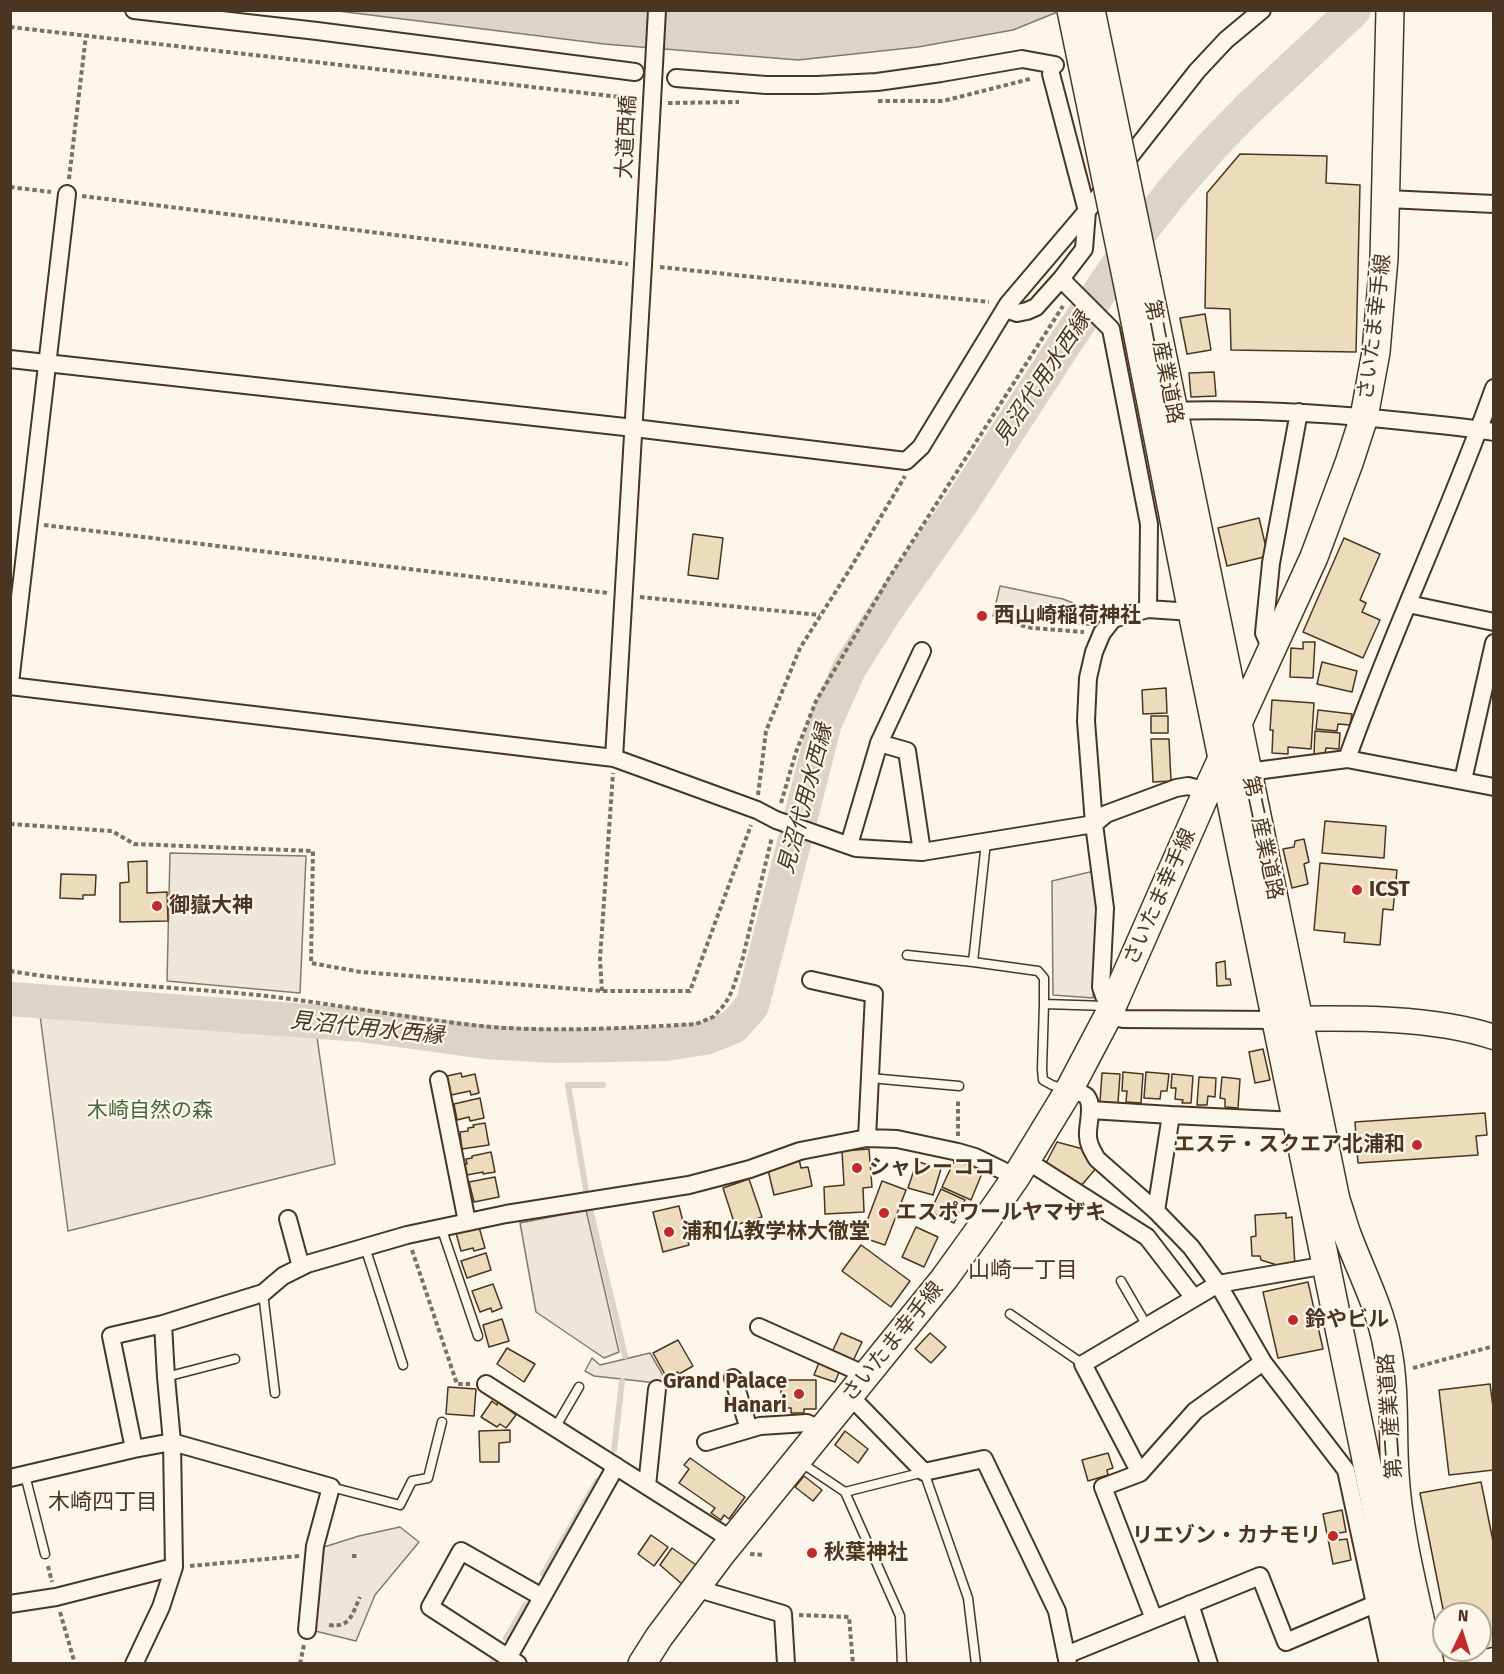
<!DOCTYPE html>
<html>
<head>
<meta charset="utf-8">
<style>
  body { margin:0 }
  #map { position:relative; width:1504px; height:1674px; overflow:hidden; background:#fbf6e9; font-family:"Fira Sans",sans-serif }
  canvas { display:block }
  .frame { position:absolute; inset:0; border:12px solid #4a3520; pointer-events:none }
  .north { position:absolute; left:1432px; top:1602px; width:60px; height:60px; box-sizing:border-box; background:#fbf6e9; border:2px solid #b4a999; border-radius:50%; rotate:4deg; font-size:16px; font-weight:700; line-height:24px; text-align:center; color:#4a3520 }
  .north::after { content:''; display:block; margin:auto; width:21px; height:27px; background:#c62828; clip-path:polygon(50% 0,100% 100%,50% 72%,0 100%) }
</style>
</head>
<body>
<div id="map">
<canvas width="1504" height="1674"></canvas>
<div class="frame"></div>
<div class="north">N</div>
</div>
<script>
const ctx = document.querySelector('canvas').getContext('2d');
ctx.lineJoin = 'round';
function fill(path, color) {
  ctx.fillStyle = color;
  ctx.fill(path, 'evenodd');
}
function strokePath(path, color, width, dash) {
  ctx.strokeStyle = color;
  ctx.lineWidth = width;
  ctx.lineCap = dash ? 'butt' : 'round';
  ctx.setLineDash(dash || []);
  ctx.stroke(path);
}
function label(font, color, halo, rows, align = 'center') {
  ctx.font = font + ' "Fira Sans","Noto Sans JP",sans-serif';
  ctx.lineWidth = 4.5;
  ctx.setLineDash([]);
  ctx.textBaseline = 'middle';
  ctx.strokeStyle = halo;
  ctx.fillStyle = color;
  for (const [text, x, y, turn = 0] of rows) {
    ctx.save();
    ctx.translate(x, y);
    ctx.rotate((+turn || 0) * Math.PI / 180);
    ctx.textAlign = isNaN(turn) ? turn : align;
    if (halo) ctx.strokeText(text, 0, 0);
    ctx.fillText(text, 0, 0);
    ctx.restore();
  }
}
const green = new Path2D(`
  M1000 586 1063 599 1106 616 1098 626 993 616Z
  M170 853 306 856 300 993 167 981Z
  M1094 871 1100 908 1093 998 1053 995 1052 881Z
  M10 1005 187 1017 316 1030 335 1164 68 1231 40 1015 11 1013Z
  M586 1210 619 1352 604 1358 536 1312 520 1223Z
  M650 1353 671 1389 656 1387 657 1383 594 1376 585 1371 592 1358 600 1365Z
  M400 1527 419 1542 375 1595 356 1641 315 1631 324 1547 359 1536Z`);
const water = new Path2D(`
  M338 11H1060L1013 30 918 47 798 60 604 44Z`);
const stream = new Path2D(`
  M587 1196 568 1085H603
  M590 1209 625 1356
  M614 1450 622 1381
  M543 1574 597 1481
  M506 1638 526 1604
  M491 1664 494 1659`);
const river = new Path2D(`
  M10 999 361 1025 485 1042 554 1046 665 1044 705 1038 733 1027 752 1006 825 723 849 669 885 612 961 504 1062 348 1138 235 1176 187 1212 146 1247 110 1354 10`);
const building = new Path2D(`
  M1240 154 1327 156 1326 183 1360 185 1356 352 1231 350 1230 309 1205 308 1207 193Z
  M1205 314 1211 350 1187 354 1180 318Z
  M1214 372 1216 396 1191 397 1189 373Z
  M1259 518 1268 556 1227 566 1218 528Z
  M693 534 723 538 718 579 688 575Z
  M1344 538 1380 554 1360 600 1366 603 1362 612 1380 620 1363 658 1303 632Z
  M1303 642H1315L1313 678 1290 677 1291 648 1303 649Z
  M1322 662 1357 671 1352 692 1317 684Z
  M1166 688 1167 713 1143 714 1142 690Z
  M1272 700 1314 703 1311 749 1288 747V754L1272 753 1273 730H1270Z
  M1318 710 1352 714 1350 725 1338 724 1337 731 1316 729Z
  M1151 716H1168V733H1151Z
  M1315 731 1340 733 1339 749 1326 748 1325 754H1314Z
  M1151 739H1169L1171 781 1153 782Z
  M1325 821 1386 826 1384 858 1322 853Z
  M1304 839 1309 862 1304 864 1308 884 1292 888 1283 849 1294 847 1295 841Z
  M147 861V893L167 892 168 921 120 922V883L129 882 128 862Z
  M1320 863 1397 870 1393 910 1383 909 1380 945 1344 942 1345 933 1314 930Z
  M61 874 96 875 95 895H83V899L60 898Z
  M1225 961 1226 979H1230L1231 985 1217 986 1216 963Z
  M1263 1049 1270 1080 1255 1083 1249 1052Z
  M1123 1072 1143 1074 1141 1103 1126 1102 1127 1091H1122Z
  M1146 1072 1169 1074 1167 1091H1161L1160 1099 1144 1098Z
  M461 1073 462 1077 475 1074 479 1093 471 1095 470 1091 451 1095 447 1076Z
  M1102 1073 1120 1074 1118 1103 1100 1102Z
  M1172 1074 1193 1076 1191 1103H1182L1183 1100 1175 1099 1176 1088H1171Z
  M1199 1077 1216 1078 1215 1097 1208 1096 1207 1105H1197Z
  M1222 1077 1240 1079 1238 1108 1225 1107V1099L1220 1098Z
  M480 1098 484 1118 470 1121 469 1117 457 1120 454 1104Z
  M1485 1113 1487 1135 1476 1136 1478 1155 1358 1163 1355 1122Z
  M485 1123 489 1145 462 1149 460 1132 468 1131V1128L474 1127 473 1125Z
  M1057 1142 1083 1149 1098 1166 1080 1187 1046 1163Z
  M869 1149 872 1187 863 1188 864 1212 825 1214 824 1187 844 1185 842 1151Z
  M491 1152 495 1172 483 1174V1172L467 1175 465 1164H467L466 1159 472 1158V1156Z
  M799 1159 801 1168 808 1167 812 1186 774 1195 768 1170 785 1166 784 1162Z
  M955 1159 983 1171 971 1200 942 1187Z
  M919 1162 941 1169 933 1195 908 1188 914 1170 916 1171Z
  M495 1177 499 1197 474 1202 469 1182Z
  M749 1179 762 1217 735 1225 723 1188Z
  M882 1181 906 1190 885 1245 861 1237Z
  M941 1189 965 1200 954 1223 930 1212Z
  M679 1206 689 1245 663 1252 653 1212Z
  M1286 1213V1218L1292 1217 1295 1266H1280L1261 1260 1260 1256H1252L1251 1237 1256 1236 1255 1215Z
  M479 1227 485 1248 474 1251 473 1248 461 1251 456 1233Z
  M916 1227 938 1237 924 1267 902 1257Z
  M861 1245 910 1281 891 1307 842 1271Z
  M486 1253 491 1270 467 1278 461 1261Z
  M1308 1282 1323 1349 1278 1358 1263 1292Z
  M493 1284 502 1308 492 1312 491 1308 480 1312 472 1291Z
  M502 1319 509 1341 489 1347 483 1325Z
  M841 1333 862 1342 853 1361 832 1352Z
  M930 1333 946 1347 931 1363 915 1349Z
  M678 1340 693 1366 679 1374 678 1372 667 1378 653 1353Z
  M507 1348 535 1364 524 1382 497 1364Z
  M820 1360 841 1368 835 1382 814 1375Z
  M781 1380H816V1409H804V1413H791V1408H781Z
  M1490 1384 1494 1415V1470L1449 1475 1439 1390Z
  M448 1387 476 1389 474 1416 446 1414Z
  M492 1401 497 1405 498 1402 516 1415 506 1428 500 1424 497 1427 481 1417Z
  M510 1430V1442L499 1443V1462H480L479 1431Z
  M845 1431 868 1449 858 1463 835 1445Z
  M1108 1453 1113 1468 1107 1470 1108 1475 1088 1481 1082 1460Z
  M690 1458 745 1497 729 1519 724 1515 721 1520 711 1513 715 1508 679 1483 689 1469 684 1465Z
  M804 1476 822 1490 813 1501 795 1487Z
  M1481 1482 1494 1546V1647L1480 1650V1614H1444L1420 1493Z
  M1342 1510 1346 1532 1338 1533 1339 1540 1347 1539 1351 1560 1333 1564 1323 1514Z
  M651 1535 668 1547 654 1566 638 1554Z
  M672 1548 696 1565 682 1584 660 1565Z
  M1452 1650H1480L1453 1655Z`);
const path = new Path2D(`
  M10 27 637 99
  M878 101H943L1030 79
  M668 103 739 102
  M69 179 86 35
  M10 187 51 192
  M82 196 628 264
  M660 267 989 302
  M44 525 608 593
  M640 597 820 615
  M999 620 1032 628 1084 632
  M758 795 766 731 800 648 850 569 905 476
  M781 803 796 752 816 701 889 578 1063 306
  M10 824 112 831 134 844 313 851 311 963 361 972 602 991H690L751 825
  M10 971C95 985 182 987 267 996 342 1005 417 1020 492 1027 559 1032 628 1028 696 1024L713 1017 725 1004 732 991 742 961 772 837
  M602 991 600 959 613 773
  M958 1136V1099
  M412 1250 457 1384H470
  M1413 1368 1494 1346
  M750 1554 765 1555
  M352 1556H359
  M48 1566 52 1582
  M190 1566 299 1556
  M60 1612 75 1664
  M799 1615 849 1617 853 1664
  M329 1625C351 1628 352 1614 360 1597
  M300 1664 304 1645`);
const lane = new Path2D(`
  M986 842 973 962 1038 971 1044 978V1004L1042 1069 1043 1080 1052 1085 1065 1089
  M907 955 973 962
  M1044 1004 1107 1006
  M870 1078 959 1086
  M441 1227 478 1336
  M365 1247 403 1365
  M1121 1281 1147 1326
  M263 1293 275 1393
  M1010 1314 1083 1364
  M166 1377 235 1359
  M555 1428 579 1387
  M800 1462 845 1492 900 1616 902 1664
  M25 1475 45 1554
  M331 1487 400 1505 412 1481 428 1478 442 1422
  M845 1492 924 1472 968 1598 976 1664`);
const street = new Path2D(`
  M134 10 317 31 635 72
  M676 78 766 85H817L877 82 941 73 1022 59 1055 65
  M1387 199 1494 204
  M1061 279 1111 329 1149 524 1148 609 1113 619 1102 633 1094 652 1088 678 1086 721 1094 824 1105 908 1101 987 1104 996 1113 1006
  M1005 309 1017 313 1027 311 1036 307 1061 279 1084 249 1087 211 1051 74
  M10 359 634 428 906 461 921 447 1008 304 1087 211 1197 71 1226 40 1262 10
  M1165 411C1248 408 1330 413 1412 422 1439 425 1466 427 1494 432
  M1408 604 1494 622
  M1148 609 1192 612
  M1271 649 1264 633 1271 563 1299 412
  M10 683 67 194
  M10 686 614 758 757 810 776 820 856 848 922 852 1094 824 1106 814 1176 788 1188 786 1207 791
  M879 743 907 751 922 852
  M614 758 643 265
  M1347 759C1391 634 1449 514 1494 388
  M1248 772 1347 759 1494 787
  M1463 780 1494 643
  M849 845 879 743 922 651
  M811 980 874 994 867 1138
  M1108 1016 1123 1019 1276 1020
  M439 1080 467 1222
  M1069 1090C1074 1092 1083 1092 1087 1097 1094 1107 1087 1125 1088 1136 1088 1145 1093 1152 1097 1159L1156 1211 1191 1247 1218 1284 1263 1362 1346 1470 1388 1664
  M1090 1110 1171 1115
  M1026 1160 1147 1237 1194 1298
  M1156 1211 1171 1115 1297 1121
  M288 1219 301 1267
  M759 1327 866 1375
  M733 1378 749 1429
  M486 1384 732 1540
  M850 1396 924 1472 984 1459 1057 1611 1068 1664
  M706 1442 760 1426 807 1423 822 1430
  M134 1449 111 1336 163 1324
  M1140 1473 1083 1364 1218 1284 1327 1265
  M10 1478 134 1449 172 1442 331 1487 315 1546 307 1630
  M647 1486 657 1389
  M695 1588 783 1614 786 1664
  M10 1604 56 1597 174 1567
  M1190 1604 1209 1664
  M1154 1619 1103 1487 1140 1473 1195 1411 1263 1362
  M1066 1655 1260 1576 1286 1642 1375 1604
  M508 1658 616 1466
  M134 1664 161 1607 174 1567 172 1442 166 1377 163 1324 263 1293 283 1276 307 1264 407 1235 506 1214 689 1185 750 1169 800 1151 867 1138 897 1139 958 1152 975 1157 1016 1177
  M518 1664 430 1607 461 1551 542 1597`);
const secondary = new Path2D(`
  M1281 1019C1348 1018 1430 1016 1494 1037`);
const primary = new Path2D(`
  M1147 280 1336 1200C1340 1211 1343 1223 1347 1234 1361 1272 1380 1307 1387 1346 1396 1388 1392 1432 1395 1474 1399 1538 1417 1601 1430 1664
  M1130 296 1192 612 1408 1664
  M642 1664 659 1637 722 1553 944 1279 980 1229 1016 1177 1069 1090 1108 1016 1207 791 1314 557 1349 463 1364 417 1376 352 1384 258 1390 10`);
const streetBridge = new Path2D(`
  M643 265 657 10`);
const primaryBridge = new Path2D(`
  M1071 10 1130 296
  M1091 10 1147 280`);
const markers = [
  [982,616,6,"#c62828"],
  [1357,890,6,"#c62828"],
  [157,906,6,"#c62828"],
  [1417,1145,6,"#c62828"],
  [857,1168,6,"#c62828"],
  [884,1213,6,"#c62828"],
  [669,1232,6,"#c62828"],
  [1293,1320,6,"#c62828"],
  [799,1394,6,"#c62828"],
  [1333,1536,6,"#c62828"],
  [812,1553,6,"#c62828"]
];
const streetNames = [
  ["大道西橋",627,137,-87],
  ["さいたま幸手線",1375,327,-83],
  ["第二産業道路",1163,362,79],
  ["第二産業道路",1262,838,78],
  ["さいたま幸手線",1160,897,-66],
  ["さいたま幸手線",893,1342,-51],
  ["第二産業道路",1391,1416,-94]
];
const poiNames = [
  ["西山崎稲荷神社",994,616],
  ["ICST",1369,890],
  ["御嶽大神",169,906],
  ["エステ・スクエア北浦和",1405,1145,"right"],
  ["シャレーココ",869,1168],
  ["エスポワールヤマザキ",896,1213],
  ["浦和仏教学林大徹堂",681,1232],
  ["鈴やビル",1305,1320],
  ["Grand Palace",787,1382,"right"],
  ["Hanari",787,1406,"right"],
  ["リエゾン・カナモリ",1321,1536,"right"],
  ["秋葉神社",824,1553]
];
const parkNames = [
  ["木崎自然の森",150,1111]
];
const waterNames = [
  ["見沼代用水西縁",1043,379,-56],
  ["見沼代用水西縁",806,799,-75],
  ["見沼代用水西縁",367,1029,6]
];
const neighbourhoodNames = [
  ["山崎一丁目",1023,1271],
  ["木崎四丁目",103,1503]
];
fill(green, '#ede6d9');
strokePath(green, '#887966', 1.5);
fill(water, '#dcd4c6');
strokePath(water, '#887966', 1.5);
strokePath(stream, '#dcd4c6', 6);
strokePath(river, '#dcd4c6', 34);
fill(building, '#ecdcbc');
strokePath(building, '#4a3520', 1.5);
strokePath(lane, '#4a3520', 11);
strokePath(street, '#4a3520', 20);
strokePath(secondary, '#4a3520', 27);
strokePath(primary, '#4a3520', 30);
strokePath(path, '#7f6f5c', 4, [4.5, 3]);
strokePath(lane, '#fbf6e9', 8);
strokePath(street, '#fbf6e9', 16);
strokePath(secondary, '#fbf6e9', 24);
strokePath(primary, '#fbf6e9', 27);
strokePath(streetBridge, '#4a3520', 20, []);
strokePath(primaryBridge, '#4a3520', 30, []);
strokePath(streetBridge, '#fbf6e9', 16);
strokePath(primaryBridge, '#fbf6e9', 27);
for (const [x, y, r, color] of markers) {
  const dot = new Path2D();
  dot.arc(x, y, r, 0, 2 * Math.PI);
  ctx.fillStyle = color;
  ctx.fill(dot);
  strokePath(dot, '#fbf6e9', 2);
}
label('21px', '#4a3520', '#fbf6e9', streetNames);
label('bold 21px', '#4a3520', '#fbf6e9', poiNames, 'left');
label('21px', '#436837', '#fbf6e9', parkNames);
label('italic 22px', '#4a3520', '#fbf6e9', waterNames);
label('22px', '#4a3520', '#fbf6e9', neighbourhoodNames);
</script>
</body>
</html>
